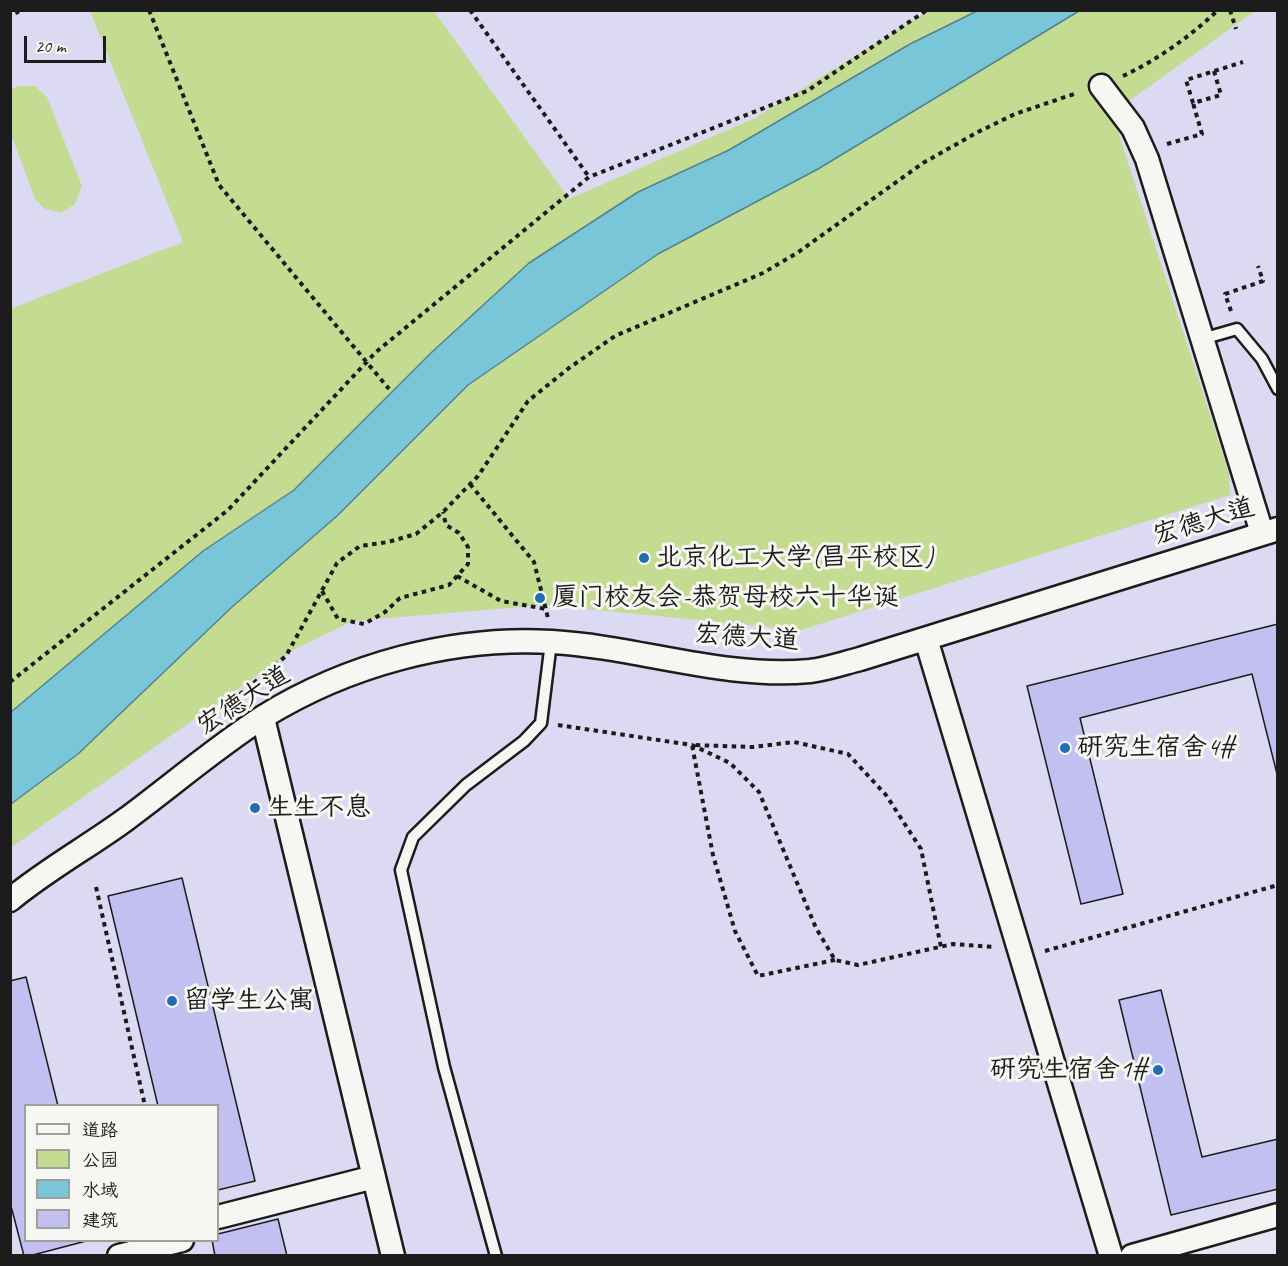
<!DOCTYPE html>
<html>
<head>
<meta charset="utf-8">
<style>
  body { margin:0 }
  #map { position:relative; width:1288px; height:1266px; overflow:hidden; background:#e6e6f2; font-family:Caveat,"LXGW WenKai TC",sans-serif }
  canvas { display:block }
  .frame { position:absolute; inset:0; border:12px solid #1c1c1c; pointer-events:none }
  .legend { position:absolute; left:24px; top:1104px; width:195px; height:138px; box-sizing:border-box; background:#f6f6f2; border:2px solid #9f9f9c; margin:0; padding:8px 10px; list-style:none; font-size:18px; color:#1c1c1c }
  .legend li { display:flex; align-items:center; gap:12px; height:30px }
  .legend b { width:30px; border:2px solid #9f9f9c }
  .scale { position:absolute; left:24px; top:36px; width:82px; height:27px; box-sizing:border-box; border:3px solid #1c1c1c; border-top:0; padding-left:8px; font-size:18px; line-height:21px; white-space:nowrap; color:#1c1c1c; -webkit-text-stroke:4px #f6f6f2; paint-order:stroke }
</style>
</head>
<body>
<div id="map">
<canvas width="1288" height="1266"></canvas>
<div class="frame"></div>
<ul class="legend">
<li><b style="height:8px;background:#f6f6f2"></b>道路</li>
<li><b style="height:16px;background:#c4dc92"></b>公园</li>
<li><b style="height:16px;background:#79c6d9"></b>水域</li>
<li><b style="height:16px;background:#c2bff1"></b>建筑</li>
</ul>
<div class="scale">20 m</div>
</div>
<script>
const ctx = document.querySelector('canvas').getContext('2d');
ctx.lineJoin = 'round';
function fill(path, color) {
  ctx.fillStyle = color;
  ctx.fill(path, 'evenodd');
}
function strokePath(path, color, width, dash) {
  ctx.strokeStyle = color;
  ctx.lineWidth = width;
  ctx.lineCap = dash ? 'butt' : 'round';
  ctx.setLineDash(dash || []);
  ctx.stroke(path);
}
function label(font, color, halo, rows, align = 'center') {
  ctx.font = font + ' Caveat,"LXGW WenKai TC",sans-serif';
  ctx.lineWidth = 6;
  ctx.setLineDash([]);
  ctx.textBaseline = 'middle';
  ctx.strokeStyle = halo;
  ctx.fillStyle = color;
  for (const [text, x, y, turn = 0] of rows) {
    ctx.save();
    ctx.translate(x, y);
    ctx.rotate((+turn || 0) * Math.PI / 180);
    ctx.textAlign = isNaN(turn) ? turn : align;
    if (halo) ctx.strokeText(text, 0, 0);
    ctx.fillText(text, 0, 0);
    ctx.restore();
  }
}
const built = new Path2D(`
  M10 11H1277V1227L1184 1256 11 1255ZM26 1106H218V1240H26Z`);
const green = new Path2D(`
  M90 11H434L569 199 755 118 928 11H1255L1112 113 1229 473 1230 495 801 630 545 605 353 621 295 649 13 846 10 842V309L183 242Z
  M18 86H35L47 97 82 186 75 204 61 213 45 209 35 199 11 134V90Z`);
const water = new Path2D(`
  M979 10 1079 11 818 169 658 254 468 385 337 516 232 607 78 754 11 804V712L203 551 294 490 432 352 529 263 638 192 729 150 910 44Z`);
const building = new Path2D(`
  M1278 624V778L1252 674 1080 718 1123 894 1081 904 1027 686Z
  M182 878 255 1181 218 1190V1106H158L108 896Z
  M26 977 58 1106H26V1240H90L29 1256H24L10 1202V981Z
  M1161 990 1202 1157 1278 1139V1189L1171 1215 1119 1000Z
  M278 1219 287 1256H215L212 1240H218V1234Z`);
const path = new Path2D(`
  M16 10 19 16
  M149 10 219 185 389 389
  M470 10 589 177
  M1230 10 1236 29
  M1214 71 1221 95 1193 103 1186 80 1243 62
  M1123 76C1157 60 1191 36 1218 10
  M1167 144 1202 134 1193 103
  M1231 311 1225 294 1263 281 1258 266
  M470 484 534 562 548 618
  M457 576 501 601 546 609
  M322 591 338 619 364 624 385 612 400 598 449 585 468 564V547L459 533 446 525 443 512
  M10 682 228 510 376 352 589 177 807 91 927 10
  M226 706 286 656 337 563 360 546 388 542 416 534 443 512 478 476 528 401 569 368 615 336 763 273 797 253 923 163 978 132 1015 114 1077 93
  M558 725 692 745 730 763 759 792 816 928 835 960 858 965 953 944 994 947
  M96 887 145 1106
  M1045 951 1278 885
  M835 960 758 976 735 931 713 855 692 745 753 747 794 742 848 754 886 795 921 849 941 947`);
const lane = new Path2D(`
  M1202 339 1237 329 1262 359 1278 389
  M496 1256 444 1067 401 870 413 837 466 785 524 741 541 723 551 642`);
const street = new Path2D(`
  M1101 86 1133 128 1147 159 1262 533
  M926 639 1111 1256
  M263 718 393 1256
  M10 900C46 870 88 847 125 820 171 786 215 748 263 717 347 665 452 636 552 642 638 647 723 679 810 671 827 669 844 663 860 659L1278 529
  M218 1217 374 1177
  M119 1256 182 1240
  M1132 1256 1278 1215`);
const markers = [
  [644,558,6,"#1f6fb2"],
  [540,598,6,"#1f6fb2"],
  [1065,748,6,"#1f6fb2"],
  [255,808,6,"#1f6fb2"],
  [172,1001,6,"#1f6fb2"],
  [1158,1070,6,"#1f6fb2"]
];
const streetNames = [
  ["宏德大道",1204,522,-17],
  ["宏德大道",747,638,4],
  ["宏德大道",244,701,-33]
];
const poiNames = [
  ["北京化工大学(昌平校区)",656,558],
  ["厦门校友会-恭贺母校六十华诞",552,598],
  ["研究生宿舍4#",1077,748],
  ["生生不息",267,808],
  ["留学生公寓",184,1001],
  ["研究生宿舍1#",1146,1070,"right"]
];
fill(built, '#dbdaf2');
fill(green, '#c4dc92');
fill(water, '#79c6d9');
strokePath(water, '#54828d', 1.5);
fill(building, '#c2bff1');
strokePath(building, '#1c1c1c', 1.5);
strokePath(lane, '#1c1c1c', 15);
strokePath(street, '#1c1c1c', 27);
strokePath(path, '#1c1c1c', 4, [4.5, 4.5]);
strokePath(lane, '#f6f6f2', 10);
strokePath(street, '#f6f6f2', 22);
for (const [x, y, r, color] of markers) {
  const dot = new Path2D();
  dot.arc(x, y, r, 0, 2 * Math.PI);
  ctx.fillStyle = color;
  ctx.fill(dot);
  strokePath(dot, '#f6f6f2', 2);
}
label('26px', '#1c1c1c', '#f6f6f2', streetNames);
label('26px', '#1c1c1c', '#f6f6f2', poiNames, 'left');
</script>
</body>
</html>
